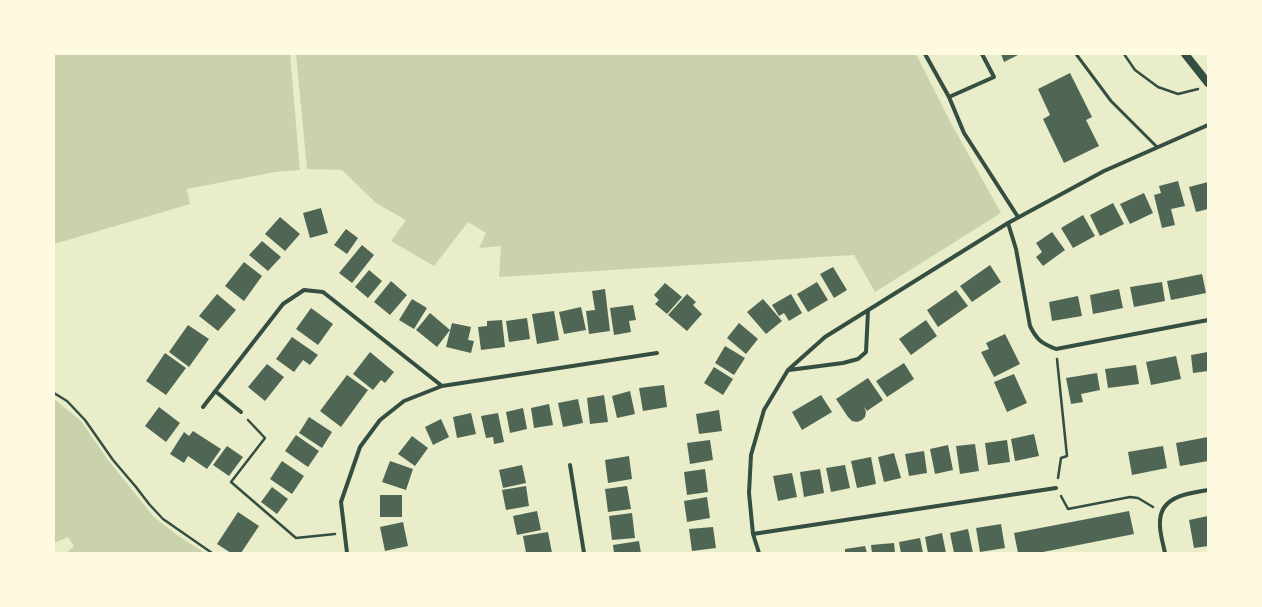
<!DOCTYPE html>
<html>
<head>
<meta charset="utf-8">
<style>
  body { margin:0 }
  #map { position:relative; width:1262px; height:607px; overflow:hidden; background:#e9edc9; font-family:"DM Sans",sans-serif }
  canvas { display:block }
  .frame { position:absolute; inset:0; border:55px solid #fefae0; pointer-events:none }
</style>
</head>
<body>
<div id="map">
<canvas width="1262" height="607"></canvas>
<div class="frame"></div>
</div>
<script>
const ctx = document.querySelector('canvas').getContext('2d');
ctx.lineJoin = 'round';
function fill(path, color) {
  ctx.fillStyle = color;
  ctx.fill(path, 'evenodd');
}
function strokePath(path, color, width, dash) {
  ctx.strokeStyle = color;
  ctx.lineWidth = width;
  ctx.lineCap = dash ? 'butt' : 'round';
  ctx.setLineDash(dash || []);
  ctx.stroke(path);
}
const green = new Path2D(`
  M54 54H290L300 170 275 172 187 189 190 204 54 244Z
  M296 54H916L952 125 1001 213 875 292 854 255 499 277 501 246 479 248 486 233 468 222 434 266 391 241 406 220 376 203 342 170 307 169Z
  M54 399 81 421 108 460 154 517 177 535 205 553H66L74 546 68 537 54 543Z`);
const building = new Path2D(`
  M1001 54H1020L1004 62Z
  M1070 73 1092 117 1086 120 1099 146 1064 163 1043 119 1050 115 1038 89Z
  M1178 181 1185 206 1171 209 1175 225 1162 228 1154 195 1161 193 1159 186Z
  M1208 182V209L1196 212 1189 187Z
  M1144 193 1153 213 1130 224 1120 204Z
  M1113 203 1124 224 1100 236 1090 215Z
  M321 208 328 233 310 238 303 213Z
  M1083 215 1095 236 1073 248 1061 228Z
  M280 217 300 234 285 251 265 234Z
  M346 229 358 238 347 254 334 245Z
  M1052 232 1065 250 1043 266 1036 257 1042 252 1036 243Z
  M262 241 281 257 268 271 249 255Z
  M362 245 374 255 352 283 339 273Z
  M244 262 262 276 244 301 225 286Z
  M990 265 1001 282 972 302 960 286Z
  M833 267 847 290 834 298 820 274Z
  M369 270 382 281 368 298 355 287Z
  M1202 274 1206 293 1171 300 1167 281Z
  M391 281 407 295 390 315 374 302Z
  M817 282 828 300 808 312 797 294Z
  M1162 282 1165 301 1134 307 1130 287Z
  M665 283 682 297 667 314 655 304 659 300 654 295Z
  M605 289 610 331 589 334 586 311 595 310 592 291Z
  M1119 289 1123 308 1093 314 1090 295Z
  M956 290 968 306 938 327 927 310Z
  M217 294 236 310 218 331 199 316Z
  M687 294 696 302 693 305 702 314 687 331 668 315Z
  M791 294 802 313 789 321 784 313 779 316 772 305Z
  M1078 296 1082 316 1052 321 1049 302Z
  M412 299 427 308 414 329 399 320Z
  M763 299 782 321 766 334 747 312Z
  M633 305 636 320 629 321 631 332 614 335 610 308Z
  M581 307 586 330 564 334 559 312Z
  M311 308 333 324 318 345 296 329Z
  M554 311 559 340 537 344 532 314Z
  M430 313 450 330 437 347 416 330Z
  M527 318 530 339 509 342 506 321Z
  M502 320 505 347 481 350 478 327 487 326V321Z
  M926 320 937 336 911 355 899 339Z
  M452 323 471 327 468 340 474 341 471 353 446 347Z
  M739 323 758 339 746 354 727 338Z
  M188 325 209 339 189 367 169 352Z
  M1005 334 1020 364 994 377 981 352 989 349 986 343Z
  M292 337 318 355 310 365 303 360 294 372 276 359Z
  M725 346 745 358 734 375 715 363Z
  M370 352 394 372 385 383 381 380 373 390 353 374Z
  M1208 352V371L1193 373 1191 355Z
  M165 353 186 368 166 395 146 381Z
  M1176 356 1181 379 1151 385 1146 362Z
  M904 363 914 379 887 397 876 381Z
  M267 364 284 377 265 401 248 387Z
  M1136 365 1139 384 1108 388 1105 369Z
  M714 367 733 379 723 395 704 383Z
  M1097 373 1100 390 1081 394 1083 402 1071 404 1066 378Z
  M1014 374 1027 403 1007 412 994 382Z
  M347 375 368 390 341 427 320 411Z
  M868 378 883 400 867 411 864 407 866 412 865 417 862 420 857 422 852 421 848 417 836 399Z
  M664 385 667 407 643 411 639 388Z
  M630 391 635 414 617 418 612 396Z
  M604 395 608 422 590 424 587 398Z
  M821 395 832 412 802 430 792 412Z
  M578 399 583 423 563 427 558 403Z
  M549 404 553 425 534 428 531 408Z
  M159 407 180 423 166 442 145 426Z
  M523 408 527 429 510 433 506 412Z
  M719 410 722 431 699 434 696 414Z
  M471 413 476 434 457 438 453 417Z
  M498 413 504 442 494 444 493 437 486 438 481 416Z
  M309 417 332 432 322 448 299 433Z
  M441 419 449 437 433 445 425 427Z
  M193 431 221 449 207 469 188 456 184 463 170 454 184 432 189 436Z
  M1034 434 1039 456 1015 461 1011 439Z
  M296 435 319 451 308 467 285 451Z
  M412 436 428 448 415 466 398 454Z
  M1208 437V461L1180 466 1176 443Z
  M710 440 713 460 690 464 687 443Z
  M1007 440 1010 462 988 465 985 443Z
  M975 444 979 471 960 474 956 446Z
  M948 445 953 470 935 474 930 449Z
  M227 446 243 457 229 476 213 465Z
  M1163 446 1167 468 1132 475 1128 452Z
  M924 451 927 473 909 476 905 454Z
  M894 453 901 478 884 482 878 457Z
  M629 456 632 479 608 483 605 460Z
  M871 457 876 484 857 488 851 461Z
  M282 461 304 476 292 494 270 479Z
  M390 461 413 469 406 490 382 482Z
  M522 465 526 483 503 488 499 470Z
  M845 465 850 488 831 492 826 468Z
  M705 469 708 492 687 495 684 472Z
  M820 469 824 493 804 497 800 472Z
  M792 473 797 497 778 501 773 476Z
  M526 486 529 506 506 510 502 490Z
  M627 486 631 509 608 512 605 489Z
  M272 487 288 499 277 514 261 502Z
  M380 495H402V517H380Z
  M707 497 710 518 687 522 684 501Z
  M537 511 541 530 517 535 513 516Z
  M1129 511 1134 534 1038 553H1018L1014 533Z
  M238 512 259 526 241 553H231L217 544Z
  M632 513 635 538 612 540 609 516Z
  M1208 516V546L1194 548 1189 520Z
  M403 522 408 546 385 551 380 527Z
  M1001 524 1005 548 980 552 976 528Z
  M713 527 716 548 692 551 689 529Z
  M968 529 973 553H954L950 533Z
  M548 532 552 553H526L523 536Z
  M942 533 946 553H928L925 537Z
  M920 538 923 553H901L899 542Z
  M639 541 641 553H614L613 545Z
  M894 543 895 553H872L871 545Z
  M865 546 867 553H845V549Z`);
const path = new Path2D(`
  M1124 54 1135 70 1158 87 1178 94 1198 89
  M1057 359 1067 456 1061 458 1058 478
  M54 393 67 401 85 420 113 460 136 487 149 504 163 519 212 553
  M248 420 265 438 231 482 296 538 335 534
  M1061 496 1068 509 1130 497 1138 498 1153 507`);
const service = new Path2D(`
  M1076 54 1111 101 1157 147`);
const minor = new Path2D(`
  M925 54 949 97 964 133 1018 217
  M949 97 994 77 982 54
  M1008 223 1016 249 1030 326C1037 340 1041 343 1056 349L1208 320
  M789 370 843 363 858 359 866 352 868 311
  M215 391 241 412
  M203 407 283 304 304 290 323 292 442 386
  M570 465 584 553
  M753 534 1056 488
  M347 553 341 502 360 447 380 420 404 401 442 386 657 353
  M759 553 753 534 749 493 751 455 764 410 788 370 825 337 1008 223 1104 171 1208 125
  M1165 553C1163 543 1159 531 1160 522 1160 496 1189 493 1208 490`);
const secondary = new Path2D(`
  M1185 54 1208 83`);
fill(green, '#cad2ad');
fill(building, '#4f6655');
strokePath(path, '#344e41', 2.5);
strokePath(service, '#344e41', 3);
strokePath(minor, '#344e41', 4);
strokePath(secondary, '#344e41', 8);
</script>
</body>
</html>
